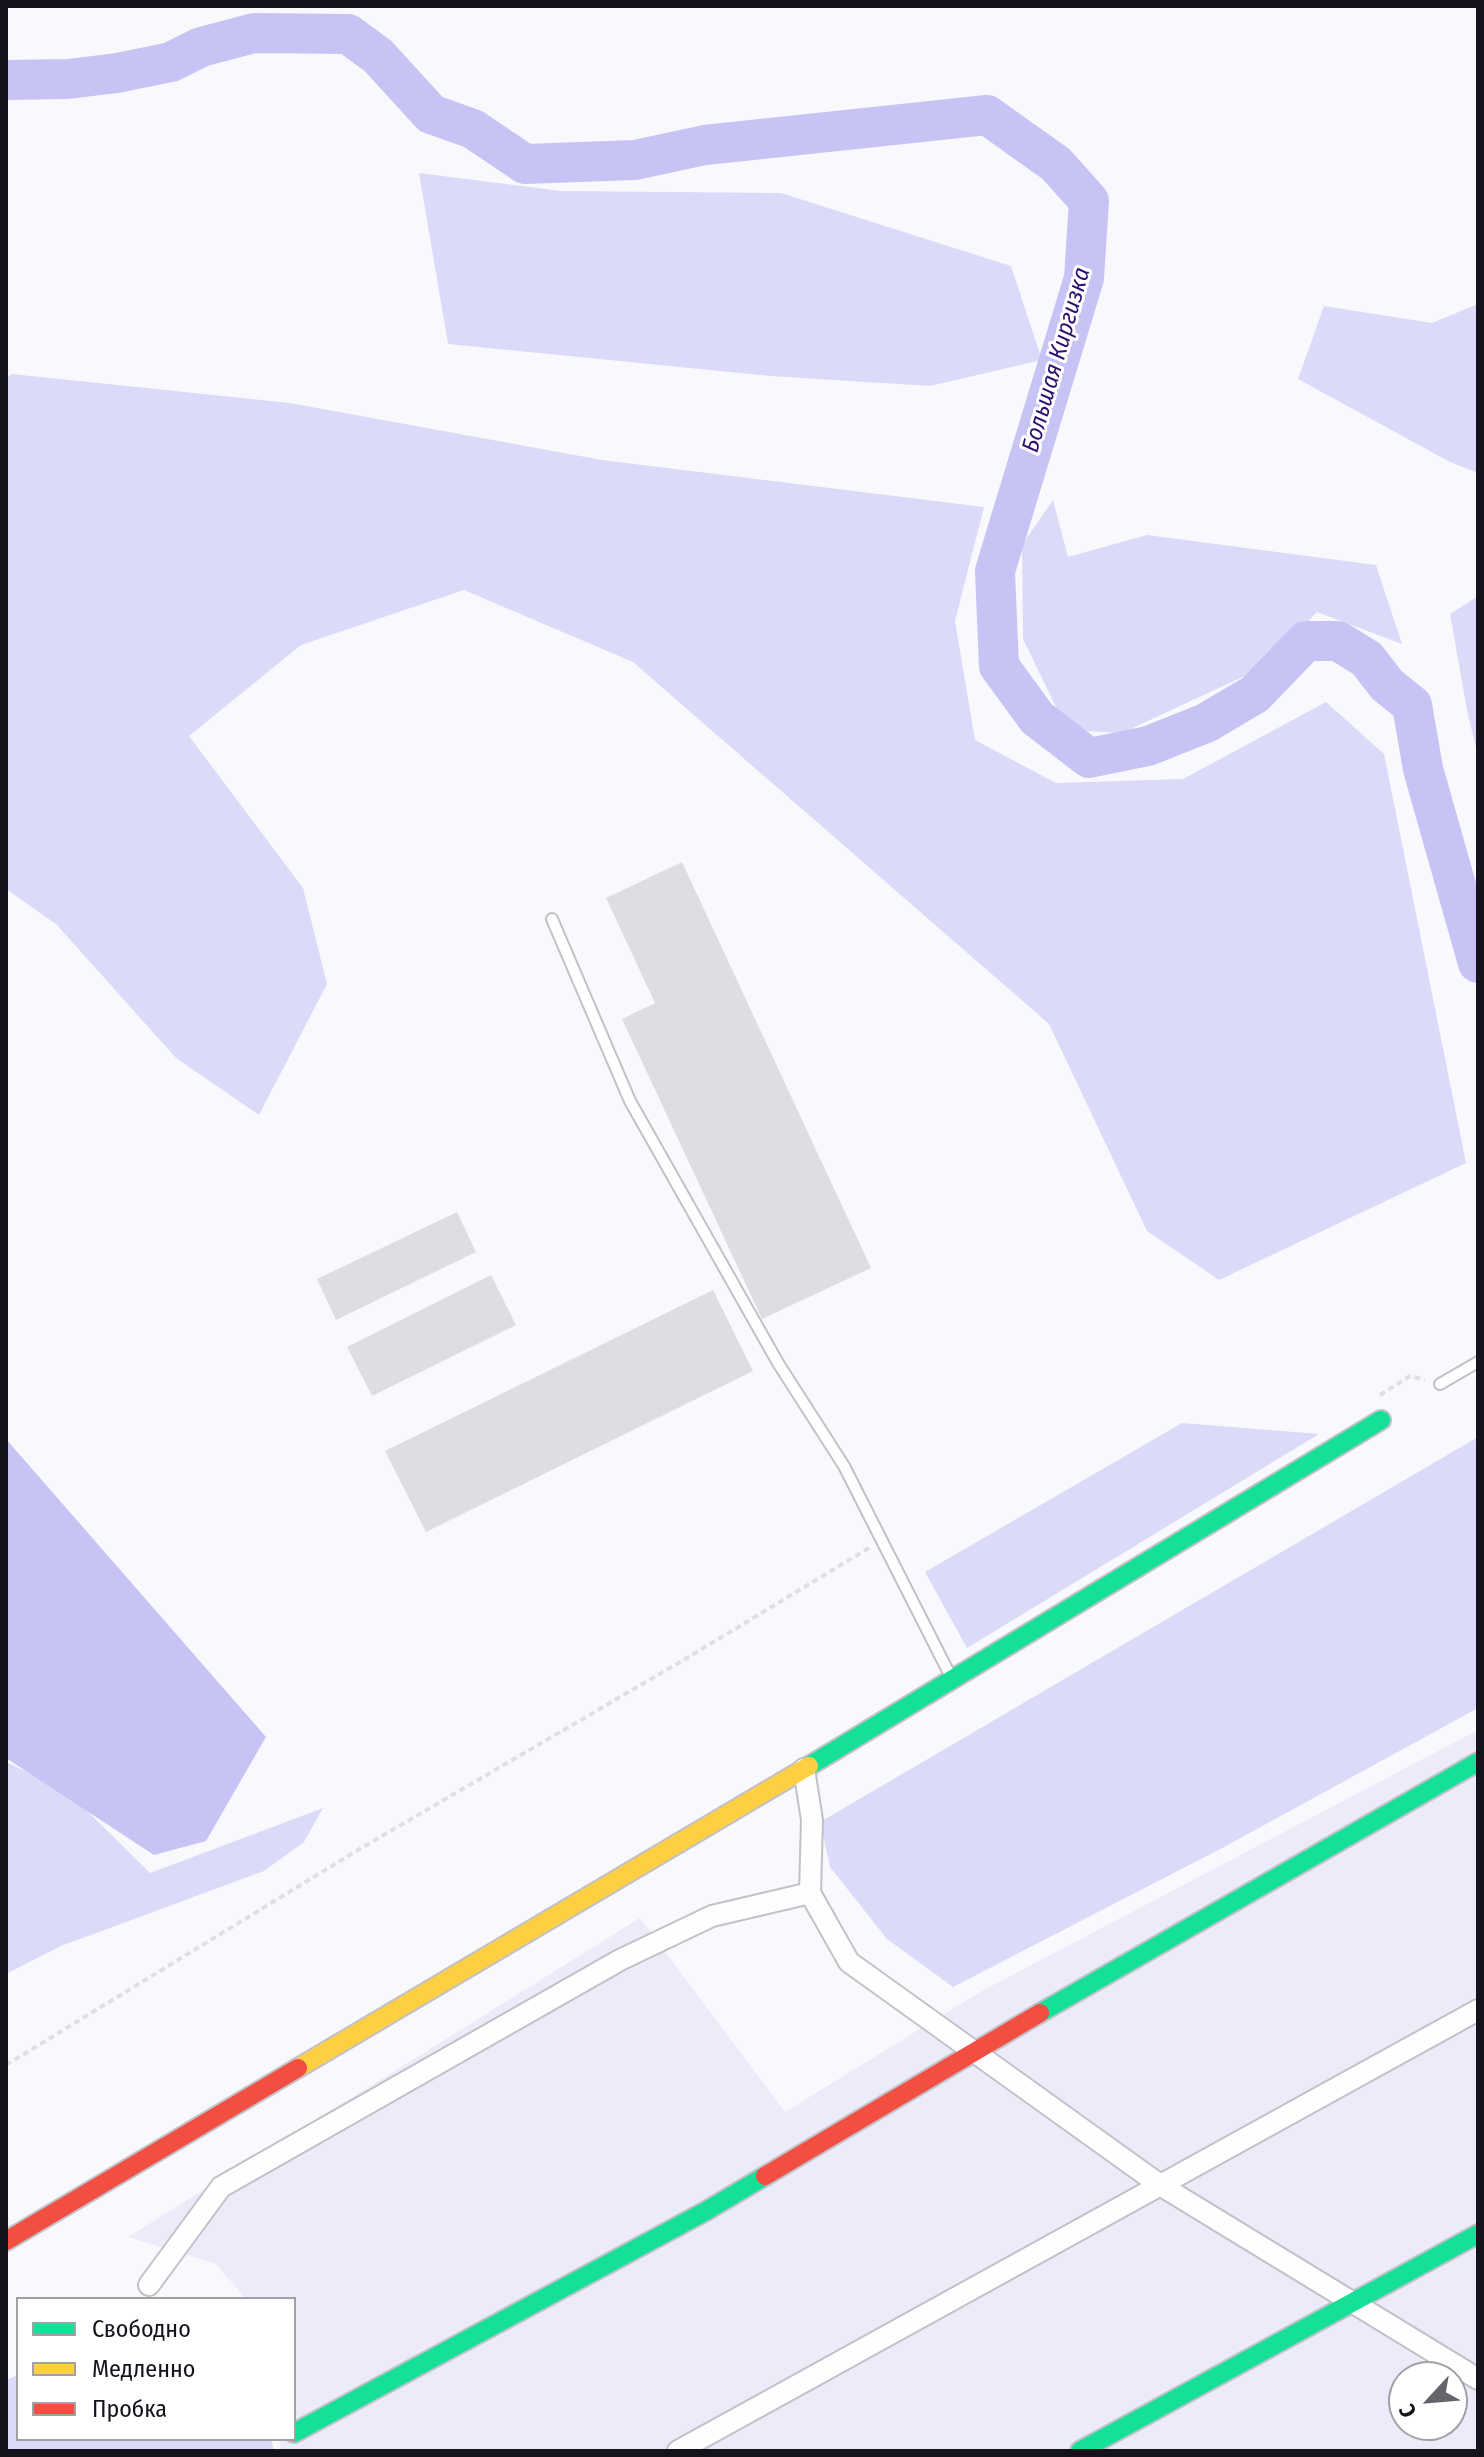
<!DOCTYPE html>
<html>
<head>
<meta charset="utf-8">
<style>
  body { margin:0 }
  #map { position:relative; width:1484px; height:2457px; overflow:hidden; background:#f9f9fd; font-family:"Fira Sans Condensed",sans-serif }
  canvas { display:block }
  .frame { position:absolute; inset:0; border:8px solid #14131d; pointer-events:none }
  .legend { position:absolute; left:16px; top:2297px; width:280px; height:144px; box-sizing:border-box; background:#fff; border:2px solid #a1a1a5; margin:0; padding:10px 14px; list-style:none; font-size:24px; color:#14131d }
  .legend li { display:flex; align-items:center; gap:16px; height:40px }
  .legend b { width:40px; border:2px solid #a1a1a5 }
  .north { position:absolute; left:1388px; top:2361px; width:80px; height:80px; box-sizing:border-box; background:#fff; border:2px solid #a1a1a5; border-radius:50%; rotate:244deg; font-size:22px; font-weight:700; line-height:32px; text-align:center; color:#14131d }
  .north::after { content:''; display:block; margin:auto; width:28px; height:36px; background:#64646b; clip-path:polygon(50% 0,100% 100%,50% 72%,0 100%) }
</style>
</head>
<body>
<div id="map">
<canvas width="1484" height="2457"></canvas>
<div class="frame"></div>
<ul class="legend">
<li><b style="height:10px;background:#16e098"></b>Свободно</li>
<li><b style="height:10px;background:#ffcf43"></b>Медленно</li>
<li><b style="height:10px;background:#f24e42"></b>Пробка</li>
</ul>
<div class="north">С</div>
</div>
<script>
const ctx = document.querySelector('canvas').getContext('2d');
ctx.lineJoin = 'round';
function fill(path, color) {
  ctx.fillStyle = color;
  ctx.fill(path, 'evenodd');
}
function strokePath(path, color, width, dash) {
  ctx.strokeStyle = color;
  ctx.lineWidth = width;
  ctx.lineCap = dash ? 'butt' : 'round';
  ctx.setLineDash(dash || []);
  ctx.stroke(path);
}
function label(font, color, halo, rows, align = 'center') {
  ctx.font = font + ' "Fira Sans Condensed",sans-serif';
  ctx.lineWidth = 6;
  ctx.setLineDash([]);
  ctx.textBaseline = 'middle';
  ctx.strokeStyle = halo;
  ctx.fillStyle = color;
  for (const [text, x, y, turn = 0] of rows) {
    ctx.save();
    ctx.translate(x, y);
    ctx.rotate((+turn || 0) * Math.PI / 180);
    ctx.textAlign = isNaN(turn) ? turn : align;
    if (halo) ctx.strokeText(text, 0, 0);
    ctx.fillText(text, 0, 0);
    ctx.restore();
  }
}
const green = new Path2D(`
  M1478 1730V2451H281L279 2439H294V2299H246L216 2264 128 2237 640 1918 785 2112 980 1992ZM1404 2377H1452V2425H1404Z`);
const forest = new Path2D(`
  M419 173 561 191 781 193 1011 266 1042 360 930 386 770 376 448 344Z
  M1478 304V473L1448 461 1298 379 1324 306 1432 323Z
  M12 374 290 403 602 460 984 507 955 621 975 740 1056 783 1183 779 1326 702 1384 754 1466 1163 1219 1280 1147 1231 1049 1024 633 662 464 590 301 645 189 736 303 888 327 984 259 1115 176 1058 56 924 6 889V378Z
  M1053 500 1068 557 1147 535 1376 565 1402 644 1317 612 1264 667 1122 733 1067 730 1023 639 1022 545Z
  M1478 596V757L1467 710 1450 614Z
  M1182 1423 1319 1434 967 1648 925 1572Z
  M1478 1437V1708L1226 1846 953 1987 887 1939 830 1867 820 1822Z
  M6 1762 67 1791 150 1873 323 1808 304 1842 264 1871 61 1946 6 1974Z
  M18 2375V2439H271L274 2451H6V2380Z`);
const water = new Path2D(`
  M6 1439 266 1737 206 1841 154 1855 6 1758Z`);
const river = new Path2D(`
  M6 80 68 79 117 73 171 62 201 47 254 33 348 34 378 56 431 114 473 129 525 164 635 160 705 145 987 115 1056 164 1089 201 1084 278 995 571 999 666 1037 718 1089 758 1148 746 1206 723 1255 694 1306 641H1338L1367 659 1387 685 1412 705 1423 769 1478 963`);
const building = new Path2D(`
  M682 862 871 1268 762 1319 622 1019 655 1003 606 898Z
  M457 1212 476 1252 336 1320 317 1279Z
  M491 1275 516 1325 372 1396 347 1347Z
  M713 1290 753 1371 426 1532 385 1451Z`);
const path = new Path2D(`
  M1380 1395 1410 1376 1425 1380
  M6 2065 358 1850 687 1658 869 1548`);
const lane = new Path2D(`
  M552 919 630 1101 778 1363 844 1466 951 1677
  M1440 1384 1478 1362`);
const street = new Path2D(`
  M804 1769 812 1820 810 1893 849 1962 1160 2185 1478 2379
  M149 2285 221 2187 620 1960 712 1916 810 1893
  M678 2451 1478 2010`);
const fast = new Path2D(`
  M809 1766 1381 1420
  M1040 2013 1478 1762
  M294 2433 706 2211 765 2176
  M1080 2451 1478 2234`);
const slow = new Path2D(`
  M298 2068 809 1766`);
const jam = new Path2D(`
  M765 2176 1040 2013
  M6 2241 298 2068`);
const waterNames = [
  ["Большая Киргизка",1057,360,-74]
];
fill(green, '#ebebfa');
fill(forest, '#dbdaf8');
fill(water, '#c7c4f5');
strokePath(river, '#c7c4f5', 40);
fill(building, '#dddde4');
strokePath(lane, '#c1c1c8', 14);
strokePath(street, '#c1c1c8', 24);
strokePath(fast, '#c1c1c8', 22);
strokePath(slow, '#c1c1c8', 22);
strokePath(jam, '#c1c1c8', 22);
strokePath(path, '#e0e0e1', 4, [6, 4]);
strokePath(lane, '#fefeff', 10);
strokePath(street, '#fefeff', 20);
strokePath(fast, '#16e098', 18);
strokePath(slow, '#ffcf43', 18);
strokePath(jam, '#f24e42', 18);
label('italic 24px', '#2d1171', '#fff', waterNames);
</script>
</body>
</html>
